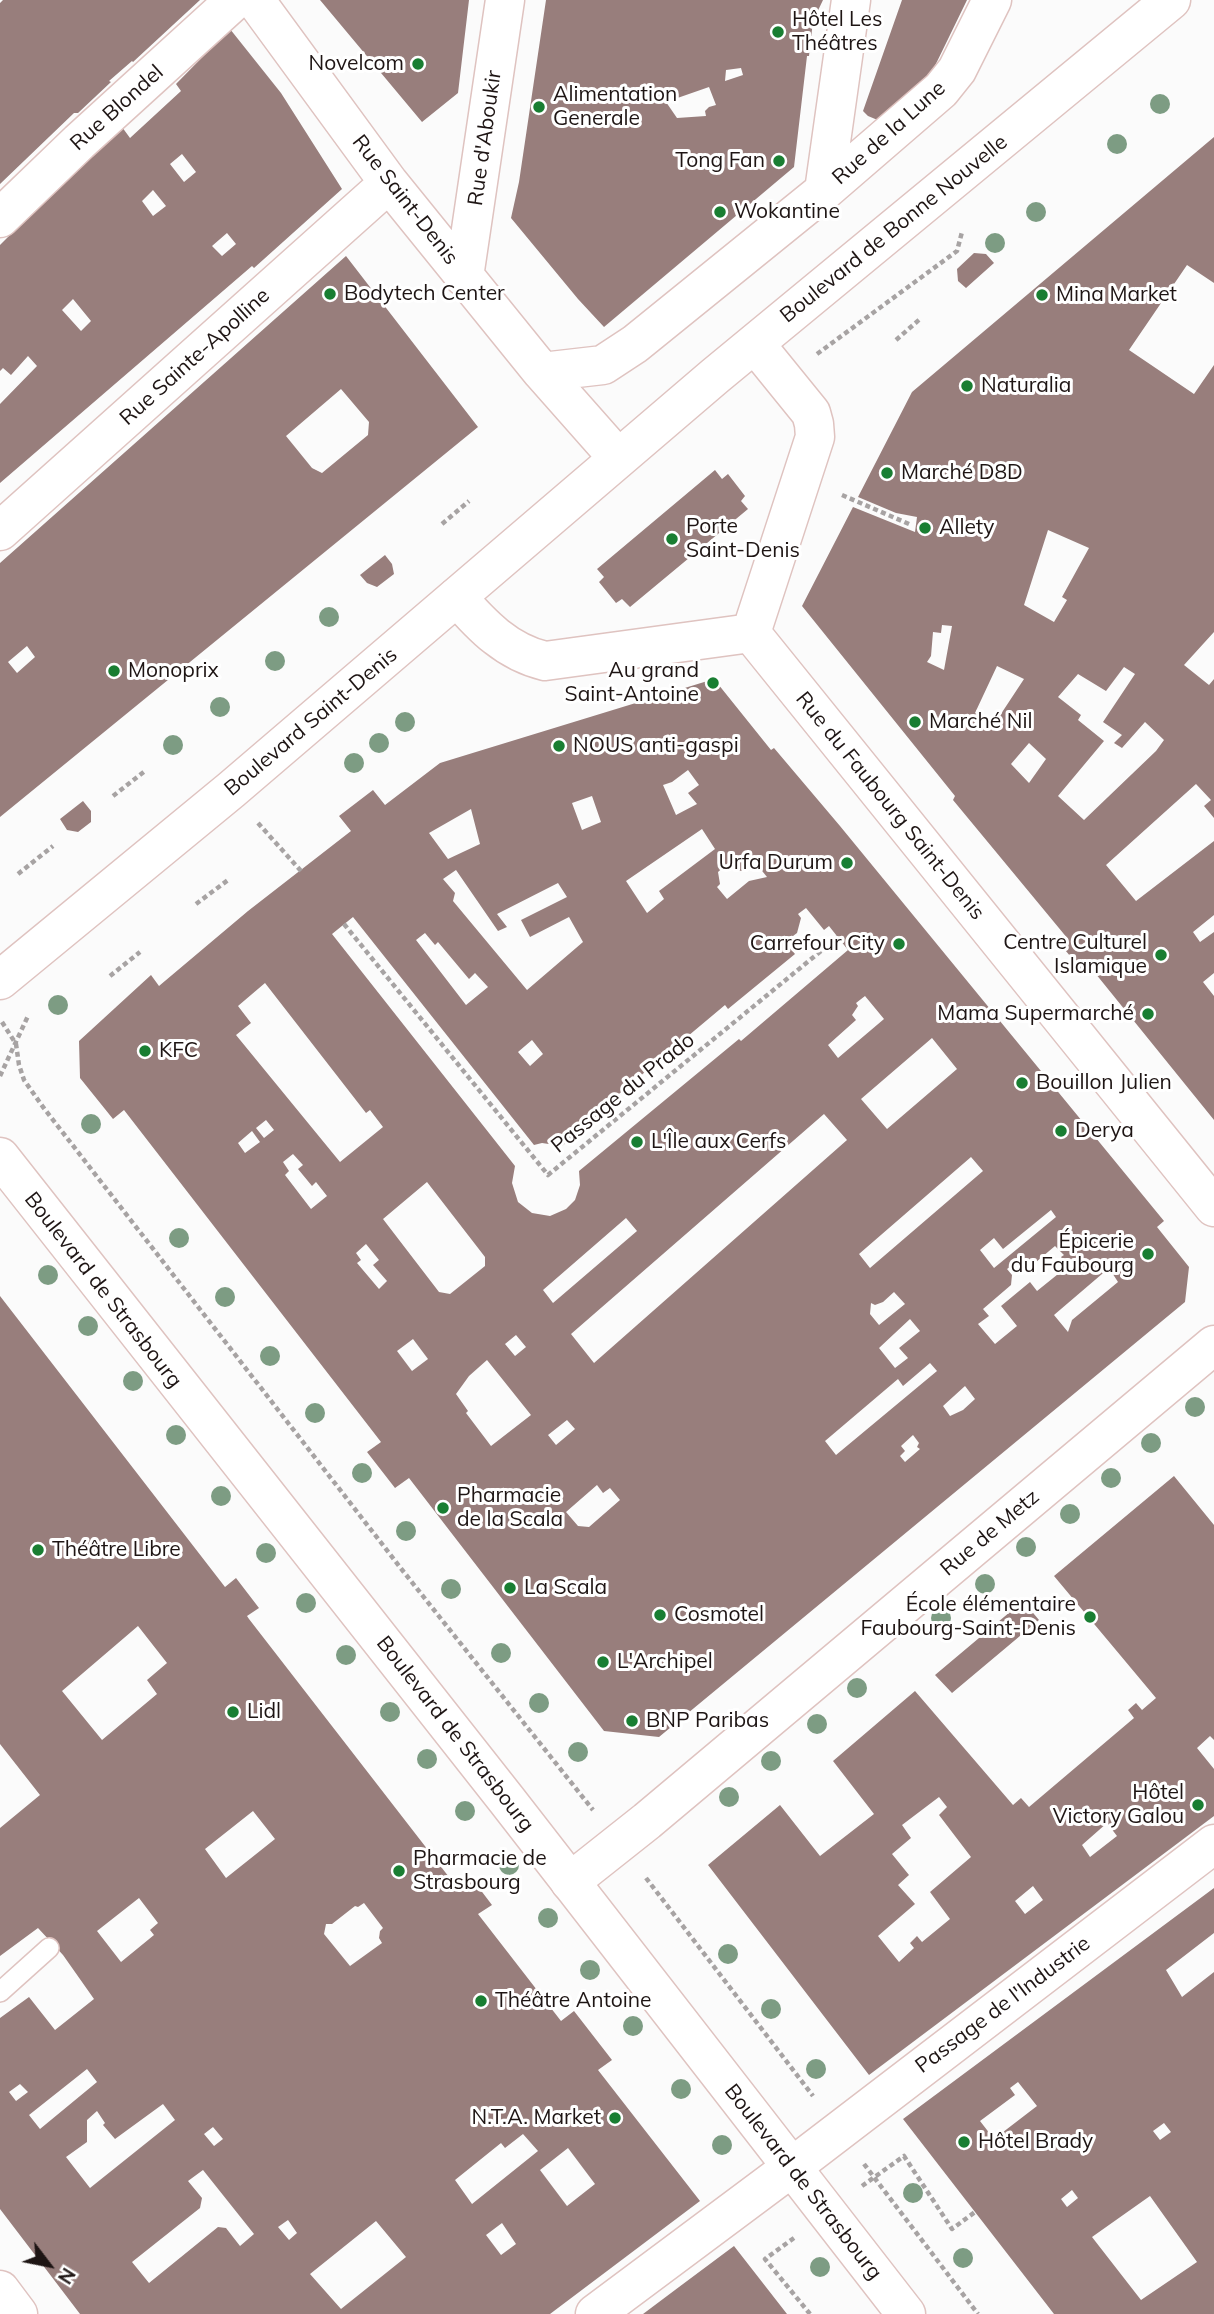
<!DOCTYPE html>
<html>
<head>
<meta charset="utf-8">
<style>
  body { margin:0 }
  #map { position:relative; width:1214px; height:2314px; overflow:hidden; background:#fbfbfb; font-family:Mulish,sans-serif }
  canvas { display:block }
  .north { position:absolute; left:14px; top:2230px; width:70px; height:70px; -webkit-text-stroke:5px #fff; paint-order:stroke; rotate:122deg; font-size:19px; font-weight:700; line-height:28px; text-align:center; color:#1e1514 }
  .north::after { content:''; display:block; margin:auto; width:24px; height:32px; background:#1e1514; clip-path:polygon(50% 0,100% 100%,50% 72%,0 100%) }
</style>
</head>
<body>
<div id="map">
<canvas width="1214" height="2314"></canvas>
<div class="north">N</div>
</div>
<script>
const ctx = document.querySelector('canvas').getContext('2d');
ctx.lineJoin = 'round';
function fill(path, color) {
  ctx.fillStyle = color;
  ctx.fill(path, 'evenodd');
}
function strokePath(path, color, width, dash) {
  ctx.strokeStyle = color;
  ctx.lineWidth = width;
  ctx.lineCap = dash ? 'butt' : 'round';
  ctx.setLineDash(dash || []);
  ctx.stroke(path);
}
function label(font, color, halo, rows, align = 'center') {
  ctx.font = font + ' Mulish,sans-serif';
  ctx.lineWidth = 6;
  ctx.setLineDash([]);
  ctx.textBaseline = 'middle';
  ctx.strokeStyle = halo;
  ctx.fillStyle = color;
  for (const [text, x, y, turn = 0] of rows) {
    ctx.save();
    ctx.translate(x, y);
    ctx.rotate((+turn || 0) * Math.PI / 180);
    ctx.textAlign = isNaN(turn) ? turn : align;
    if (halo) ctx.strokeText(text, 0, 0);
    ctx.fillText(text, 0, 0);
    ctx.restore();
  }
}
const building = new Path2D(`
  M3 0H200L133 62 132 61 109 81 111 82 78 113H74L0 184V3Z
  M320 0H469L458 93 422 122Z
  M546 0H823L813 21 809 56H807L794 167 604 327 578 299 511 218 519 182ZM741 68 743 75 725 81 726 70ZM709 87 716 105 709 107 705 111 706 116 677 118 666 102Z
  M902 0H967L931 74 880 121 868 116 863 111Z
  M230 29 281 93 342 189 254 268 252 266 0 483V404L37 366 28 356 11 375 3 368 0 371V245L98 147 122 127 130 138 181 91 176 84ZM182 154 196 172 184 182 170 164ZM153 190 166 206 153 216 142 201ZM227 233 236 244 222 256 212 246ZM73 299 91 321 81 331 62 310Z
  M1214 137V283L1187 265 1129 350 1194 394 1214 365V632L1184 665 1209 685 1214 679V818L1204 806 1211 800 1196 784 1106 865 1136 901 1214 841V915L1193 932 1200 942 1214 932V973L1203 982 1214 996V1120L1091 968 1084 973 1061 945 1068 939 953 800 955 796 802 606 853 507 915 532 917 517 896 513 858 497 912 392ZM1048 530 1089 548 1062 597 1067 600 1054 622 1024 605ZM942 625 952 626 944 670 927 662 931 656 933 632 941 633ZM997 666 1024 679 993 726 975 713ZM1124 667 1135 674 1103 722 1122 735 1114 743 1122 748 1145 722 1164 740 1156 751 1084 820 1058 796 1104 741 1078 720 1081 715 1058 697 1078 674 1106 691ZM1029 743 1046 759 1029 783 1011 764Z
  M974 253 986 254 994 263 966 288 958 281 957 269Z
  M346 256 478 427 0 817V563ZM341 389 369 422 368 435 322 473 312 468 286 436ZM27 646 35 657 17 673 8 662Z
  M715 470 722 479 728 474 745 496 741 501 748 509 630 607 622 599 616 603 599 582 604 577 597 569Z
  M385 555 392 564 394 574 377 587 367 583 360 575Z
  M714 679 771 750 774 748 840 826 1164 1221 1157 1227 1189 1267 1185 1302 659 1737 604 1731 409 1478 395 1488 367 1452 381 1442 124 1110 113 1119 80 1078 79 1041 151 975 159 986 248 911 351 831 339 816 373 790 385 805 440 763ZM688 770 699 785 688 793 697 804 676 815 663 785 672 782ZM592 796 601 822 582 830 572 803ZM471 809 480 844 448 859 429 833ZM702 829 715 849 659 891 664 899 647 913 626 881ZM754 861 767 877 749 881 727 899 717 887 720 884 718 872 728 863 734 870 742 871ZM456 870 498 931 507 927 497 914 558 883 567 897 521 920 530 937 569 917 583 942 527 990 453 901 455 893 443 879ZM806 908 824 930 829 926 848 950 741 1041 739 1039 579 1171 580 1185 575 1200 566 1209 550 1216 532 1213 518 1202 512 1183 515 1166 332 934 353 917 534 1145 542 1143 562 1146 597 1118 595 1114 725 1005 728 1009 795 954 785 942 797 933 801 918 798 914ZM425 933 435 945 438 942 469 979 475 973 488 987 466 1005 416 940ZM265 983 366 1113 370 1110 383 1127 340 1162 236 1035 251 1023 238 1006ZM865 996 884 1019 838 1058 828 1045 856 1020 852 1015 858 1006 856 1003ZM932 1038 957 1069 887 1129 861 1099ZM532 1040 543 1054 530 1066 518 1052ZM824 1114 847 1140 594 1363 571 1334ZM266 1120 274 1130 264 1138 256 1128ZM252 1131 260 1142 245 1153 238 1143ZM293 1154 303 1165 298 1169 312 1186 316 1182 327 1196 311 1209 285 1175 289 1171 283 1162ZM971 1157 983 1171 870 1268 859 1254ZM427 1182 485 1257V1266L450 1294 439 1292 383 1219ZM1051 1210 1056 1217 994 1268 980 1250 994 1238 1003 1249ZM626 1218 637 1231 553 1303 543 1290ZM366 1244 379 1260 373 1265 387 1281 379 1289 357 1263 361 1260 356 1253ZM1055 1246 1064 1255 1061 1257 1068 1266 1037 1291 1030 1282 1001 1306 1017 1326 995 1344 978 1324 989 1316 983 1309 1011 1285 1012 1275 1007 1269 1015 1263 1023 1273ZM1109 1268 1118 1282 1072 1320 1068 1332 1054 1315ZM894 1292 905 1304 879 1325 870 1314 871 1303 875 1305 883 1302ZM910 1319 920 1331 899 1348 908 1358 895 1368 879 1348ZM516 1335 526 1347 515 1356 505 1344ZM413 1339 428 1359 412 1371 397 1351ZM487 1360 531 1415 491 1446 466 1413 468 1411 456 1394 469 1376ZM930 1363 937 1371 836 1455 825 1441 898 1379 903 1386ZM965 1386 975 1399 963 1410 950 1416 943 1406ZM567 1420 575 1429 556 1445 548 1435ZM913 1435 919 1443 917 1447 920 1449 905 1462 900 1456 905 1451 901 1446ZM597 1485 603 1493 610 1488 620 1500 589 1527 578 1526 566 1512Z
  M83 801 91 811V822L78 832 67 830 60 819Z
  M0 1296 225 1587 236 1578 259 1608 247 1616 249 1619 459 1890 473 1880 492 1905 478 1914 561 2021 574 2011 612 2060 598 2070 700 2201 550 2314H80L0 2209V2018L29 1997 55 2030 94 1999 63 1955 38 1928 0 1956V1828L40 1795 0 1744ZM138 1626 167 1663 147 1680 157 1694 102 1740 62 1691ZM253 1811 275 1839 226 1878 205 1849ZM139 1898 158 1923 150 1930 154 1935 121 1962 97 1931ZM364 1903 383 1928 380 1931 379 1938 382 1943 350 1966 324 1934 326 1924H332L355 1906 358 1907ZM87 2069 97 2082 40 2129 29 2115ZM20 2084 28 2092 16 2101 9 2092ZM163 2104 175 2120 90 2188 66 2157 87 2142V2120L97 2111 105 2123 103 2125 115 2139ZM213 2127 223 2139 214 2146 204 2134ZM523 2134 538 2151 472 2204 455 2180 501 2143 505 2148ZM568 2148 595 2184 567 2206 540 2170ZM203 2170 254 2234 240 2246 226 2228 218 2227 149 2283 132 2262 200 2208 202 2198 188 2181ZM288 2220 297 2233 289 2240 278 2227ZM376 2221 406 2257 341 2309 310 2274ZM502 2223 516 2244 501 2255 486 2235Z
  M1174 1476 1214 1525V1740L1210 1736 1197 1748 1214 1769V1816L869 2075 708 1865 780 1805 820 1856 874 1814 833 1761 915 1691 1013 1805 1021 1798 1029 1807 1134 1718 1128 1710 1136 1703 1142 1710 1156 1698 1054 1576ZM939 1797 947 1807 939 1815 971 1857 930 1892 950 1919 922 1942 917 1936 910 1943 914 1948 899 1962 878 1936 915 1904 898 1885 909 1875 892 1854 911 1838 902 1825ZM1107 1823 1117 1836 1090 1857 1082 1845ZM1033 1886 1043 1900 1025 1914 1015 1901Z
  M1023 1601 1039 1620 952 1693 935 1675Z
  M1214 1888V1933L1166 1970 1182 1997 1214 1972V2314H1054L903 2119ZM1018 2082 1037 2106 994 2139 980 2121 1015 2095 1010 2088ZM1164 2123 1171 2132 1160 2140 1153 2131ZM1072 2190 1078 2198 1067 2207 1061 2199ZM1150 2196 1197 2262 1141 2300 1092 2237Z
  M734 2246 787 2314H643L679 2287Z`);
const path = new Path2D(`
  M896 340 920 319
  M817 354 957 251 962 232
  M842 495 909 524
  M442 524 469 501
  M113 796 145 771
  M258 823 301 871
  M18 874 53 846
  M196 904 228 880
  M344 924 548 1175 838 937
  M110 976 140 952
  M2 1022 16 1044 19 1065 24 1080 43 1107 403 1571 593 1810
  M0 1076 28 1016
  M646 1878 813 2096
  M864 2164 978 2314
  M862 2186 904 2156 952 2229 975 2212
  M794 2238 765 2259 810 2314`);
const lane = new Path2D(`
  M0 1992 49 1948`);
const street = new Path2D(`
  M255 0 389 183 542 372 618 458
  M824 191 851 0
  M0 218 79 142 235 0
  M464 277 505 0
  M542 372 603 365 635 344 824 191 941 90 957 70 992 0
  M0 531 389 183
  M457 597C482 626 507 652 545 661L751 633
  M751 633 1214 1207
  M751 633 815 437 814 424 811 413 755 344
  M570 1882 647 1821 1214 1345
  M595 2314 792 2167 1214 1844`);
const secondary = new Path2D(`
  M0 2290 18 2314`);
const primary = new Path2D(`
  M0 980 231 790 715 376 1171 0
  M0 1157 506 1799 906 2314`);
const trees = [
  [1160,104],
  [1117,144],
  [1036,212],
  [995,243],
  [329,617],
  [275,661],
  [220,707],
  [405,722],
  [379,743],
  [173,745],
  [354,763],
  [58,1005],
  [91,1124],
  [179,1238],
  [48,1275],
  [225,1297],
  [88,1326],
  [270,1356],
  [133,1381],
  [1195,1407],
  [315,1413],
  [176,1435],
  [1151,1443],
  [362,1473],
  [1111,1478],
  [221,1496],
  [1070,1514],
  [406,1531],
  [1026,1547],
  [266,1553],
  [985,1584],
  [451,1589],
  [306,1603],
  [941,1618],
  [501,1653],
  [346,1655],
  [857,1688],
  [539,1703],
  [390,1712],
  [817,1724],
  [578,1752],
  [427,1759],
  [771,1761],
  [729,1797],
  [465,1811],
  [509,1865],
  [548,1918],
  [728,1954],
  [590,1970],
  [771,2009],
  [633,2026],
  [816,2069],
  [681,2089],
  [722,2145],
  [913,2193],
  [963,2258],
  [820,2267]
];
const markers = [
  [778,32,7,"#197e32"],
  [418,64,7,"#197e32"],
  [539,107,7,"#197e32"],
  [779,161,7,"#197e32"],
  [720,212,7,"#197e32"],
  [330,294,7,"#197e32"],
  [1042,295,7,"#197e32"],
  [967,386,7,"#197e32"],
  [887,473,7,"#197e32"],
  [925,528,7,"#197e32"],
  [672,539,7,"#197e32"],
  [114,671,7,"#197e32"],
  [713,683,7,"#197e32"],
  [915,722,7,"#197e32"],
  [559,746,7,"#197e32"],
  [847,863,7,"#197e32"],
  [899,944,7,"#197e32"],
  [1161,955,7,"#197e32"],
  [1148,1014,7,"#197e32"],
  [145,1051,7,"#197e32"],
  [1022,1083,7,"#197e32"],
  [1061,1131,7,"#197e32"],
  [637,1142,7,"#197e32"],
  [1148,1254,7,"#197e32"],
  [443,1508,7,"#197e32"],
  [38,1550,7,"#197e32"],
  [510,1588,7,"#197e32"],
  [660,1615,7,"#197e32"],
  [1090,1617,7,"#197e32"],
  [603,1662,7,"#197e32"],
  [233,1712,7,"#197e32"],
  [632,1721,7,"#197e32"],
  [1198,1805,7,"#197e32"],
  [399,1871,7,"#197e32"],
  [481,2001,7,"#197e32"],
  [615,2118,7,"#197e32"],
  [964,2142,7,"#197e32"]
];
const poiNames = [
  ["Hôtel Les",792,20],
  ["Théâtres",792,44],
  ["Novelcom",404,64,"right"],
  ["Alimentation",553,95],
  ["Generale",553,119],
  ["Tong Fan",765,161,"right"],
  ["Wokantine",734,212],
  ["Bodytech Center",344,294],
  ["Mina Market",1056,295],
  ["Naturalia",981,386],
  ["Marché D8D",901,473],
  ["Porte",686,527],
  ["Saint-Denis",686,551],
  ["Allety",939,528],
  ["Monoprix",128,671],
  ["Au grand",699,671,"right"],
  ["Saint-Antoine",699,695,"right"],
  ["Marché Nil",929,722],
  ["NOUS anti-gaspi",573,746],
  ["Urfa Durum",833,863,"right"],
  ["Centre Culturel",1147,943,"right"],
  ["Islamique",1147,967,"right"],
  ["Carrefour City",885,944,"right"],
  ["Mama Supermarché",1134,1014,"right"],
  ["KFC",159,1051],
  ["Bouillon Julien",1036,1083],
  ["Derya",1075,1131],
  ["L'Île aux Cerfs",651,1142],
  ["Épicerie",1134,1242,"right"],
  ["du Faubourg",1134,1266,"right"],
  ["Pharmacie",457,1496],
  ["de la Scala",457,1520],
  ["Théâtre Libre",52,1550],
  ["La Scala",524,1588],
  ["École élémentaire",1076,1605,"right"],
  ["Faubourg-Saint-Denis",1076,1629,"right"],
  ["Cosmotel",674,1615],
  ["L'Archipel",617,1662],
  ["Lidl",247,1712],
  ["BNP Paribas",646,1721],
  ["Hôtel",1184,1793,"right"],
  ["Victory Galou",1184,1817,"right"],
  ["Pharmacie de",413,1859],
  ["Strasbourg",413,1883],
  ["Théâtre Antoine",495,2001],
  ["N.T.A. Market",601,2118,"right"],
  ["Hôtel Brady",978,2142]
];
const streetNames = [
  ["Rue Blondel",117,108,-42],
  ["Rue de la Lune",889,133,-42],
  ["Rue d'Aboukir",485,138,-82],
  ["Rue Saint-Denis",405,200,52],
  ["Boulevard de Bonne Nouvelle",894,229,-39],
  ["Rue Sainte-Apolline",195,357,-42],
  ["Boulevard Saint-Denis",311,722,-40],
  ["Rue du Faubourg Saint-Denis",890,806,51],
  ["Passage du Prado",623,1093,-39],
  ["Boulevard de Strasbourg",103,1290,52],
  ["Rue de Metz",990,1533,-40],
  ["Boulevard de Strasbourg",455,1734,52],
  ["Passage de l'Industrie",1003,2005,-37],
  ["Boulevard de Strasbourg",803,2182,52]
];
fill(building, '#987e7c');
strokePath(lane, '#dfc3c0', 22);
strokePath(street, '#dfc3c0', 41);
strokePath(secondary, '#dfc3c0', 41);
strokePath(primary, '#dfc3c0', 41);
strokePath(path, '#a7a3a3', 4.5, [5, 3.5]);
strokePath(lane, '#fff', 19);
strokePath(street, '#fff', 38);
strokePath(secondary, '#fff', 38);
strokePath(primary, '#fff', 38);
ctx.fillStyle = '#7d9c83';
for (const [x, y] of trees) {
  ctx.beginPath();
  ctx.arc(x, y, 10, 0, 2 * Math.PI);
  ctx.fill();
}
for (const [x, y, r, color] of markers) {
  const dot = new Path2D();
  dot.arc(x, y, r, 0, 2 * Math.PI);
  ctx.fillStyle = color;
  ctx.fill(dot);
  strokePath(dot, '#fff', 2.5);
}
label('21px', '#1e1514', '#fff', poiNames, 'left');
label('21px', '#1e1514', '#fff', streetNames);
</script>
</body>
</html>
